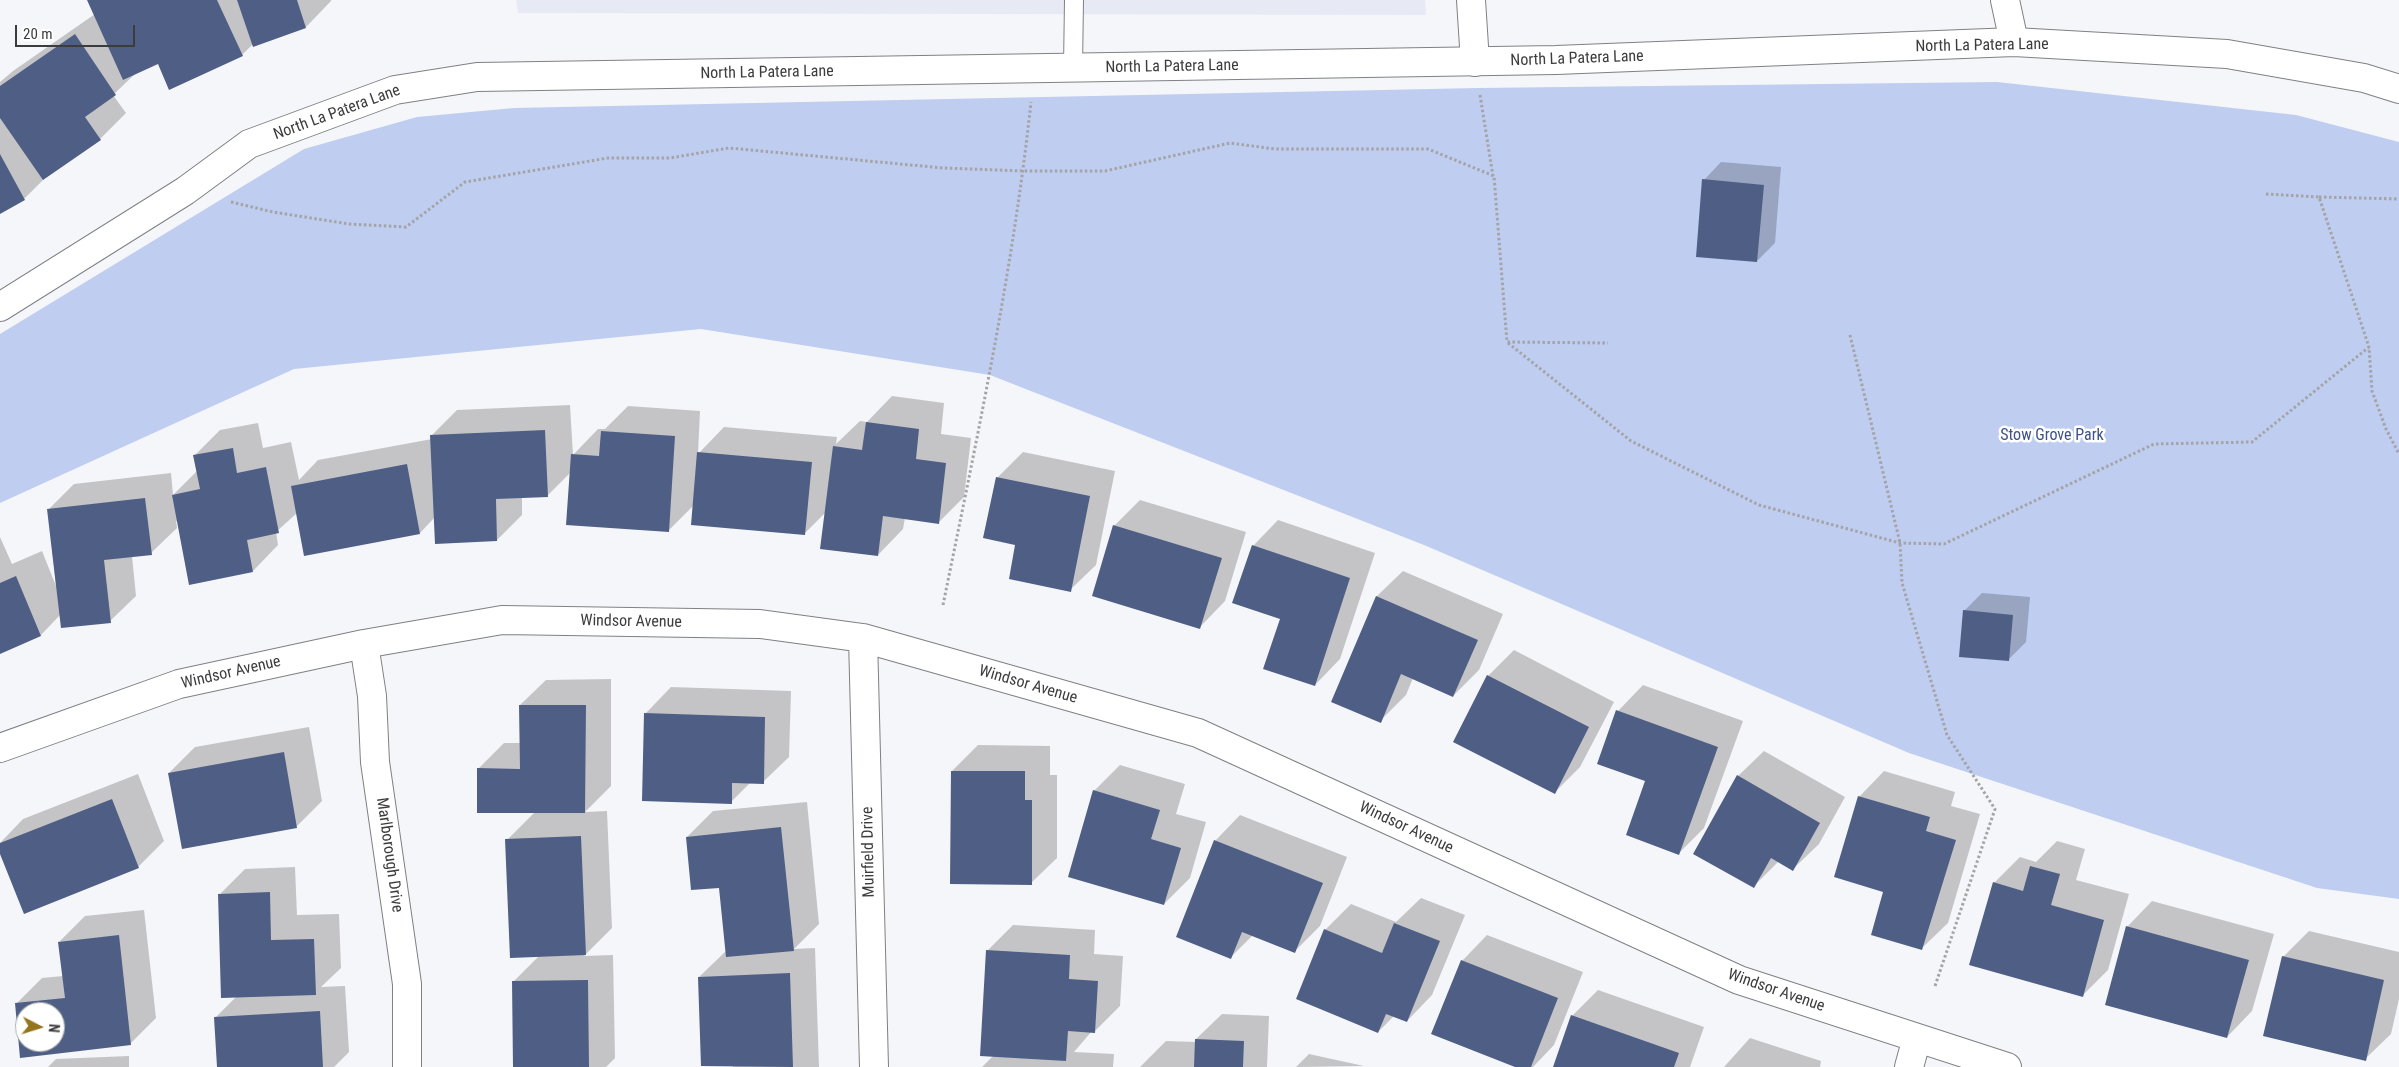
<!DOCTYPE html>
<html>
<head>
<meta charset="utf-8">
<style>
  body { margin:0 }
  #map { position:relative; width:2399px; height:1067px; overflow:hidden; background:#f5f6f9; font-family:"Roboto Condensed",sans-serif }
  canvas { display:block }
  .north { position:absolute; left:15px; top:1002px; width:50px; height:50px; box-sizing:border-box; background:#fff; border:1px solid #b1b1b1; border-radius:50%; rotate:95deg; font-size:14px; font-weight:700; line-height:20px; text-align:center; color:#3c3c3d }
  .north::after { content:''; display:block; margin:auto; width:18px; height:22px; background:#94751c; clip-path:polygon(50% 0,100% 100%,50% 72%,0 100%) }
  .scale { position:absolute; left:15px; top:25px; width:120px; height:22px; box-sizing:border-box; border:2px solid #3c3c3d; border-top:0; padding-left:6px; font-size:15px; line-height:18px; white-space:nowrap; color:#3c3c3d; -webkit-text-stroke:4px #fff; paint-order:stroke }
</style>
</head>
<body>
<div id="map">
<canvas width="2399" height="1067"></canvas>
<div class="north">N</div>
<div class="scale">20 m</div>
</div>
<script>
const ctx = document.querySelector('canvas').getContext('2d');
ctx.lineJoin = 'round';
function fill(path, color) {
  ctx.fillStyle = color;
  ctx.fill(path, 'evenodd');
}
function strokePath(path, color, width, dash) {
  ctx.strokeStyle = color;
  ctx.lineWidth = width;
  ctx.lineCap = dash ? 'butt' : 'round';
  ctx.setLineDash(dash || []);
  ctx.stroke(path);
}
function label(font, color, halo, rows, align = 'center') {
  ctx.font = font + ' "Roboto Condensed",sans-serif';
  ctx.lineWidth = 5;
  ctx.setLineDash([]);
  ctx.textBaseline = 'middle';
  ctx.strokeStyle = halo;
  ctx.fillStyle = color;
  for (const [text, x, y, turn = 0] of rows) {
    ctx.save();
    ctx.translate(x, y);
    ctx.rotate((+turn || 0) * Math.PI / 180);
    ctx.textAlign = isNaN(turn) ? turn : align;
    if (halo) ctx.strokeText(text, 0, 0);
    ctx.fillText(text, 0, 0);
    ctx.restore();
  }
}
const built = new Path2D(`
  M516 0H1425L1426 15 518 13Z`);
const green = new Path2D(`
  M1997 82 2296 115 2399 142V899L2317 888 1909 753 1424 545 990 375 701 329 294 369 0 503V334L304 149 417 117 514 108 1478 88Z`);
const shadow = new Path2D(`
  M88 0H331V1L306 27 253 44 242 55 158 63 136 73 113 95 126 113 100 139 48 175 24 199 0 213V82L13 71 95 14Z
  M1721 162 1781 167 1775 243 1757 261 1704 180Z
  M892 396 944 403 941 434 971 438 964 497 939 522 905 518 903 529 878 555 825 513 805 533 694 505 669 530 571 472 548 495 522 497V515L497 540 435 517 420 533 297 513 276 532 278 545 253 571 176 521 177 528 151 553 132 556 136 596 110 621 60 615 41 635 0 652V537L12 564 42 551 56 586 48 510 74 484 171 473 173 495 197 471 194 456 220 430 258 423 263 448 291 442 299 480 318 460 432 439 431 436 457 410 570 405 573 455 598 429H605L628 406 700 411 698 454 724 427 837 437 836 444 860 421 867 422Z
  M1023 452 1115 471 1096 565 1070 590 997 478Z
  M1140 500 1246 532 1225 601 1200 627 1114 526Z
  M1278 520 1375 553 1340 659 1315 685 1281 619 1253 546Z
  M1403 571 1503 614 1479 670 1453 696 1413 678 1406 695 1380 721 1333 701 1377 596Z
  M1982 593 2030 597 2026 642 2008 660 1964 611Z
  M1514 650 1614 702 1580 767 1555 792 1488 676Z
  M611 679V786L585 812 607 811 612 928 584 956 613 955 615 1058 606 1067H514L513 982 539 956 507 840 535 812 478 769 504 743H521L520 705 546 680Z
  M1643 685 1743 721 1704 828 1679 853 1618 711Z
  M671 687 791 691 789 757 763 782H751L731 802 646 713Z
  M309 727 322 801 296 827 169 773 195 747Z
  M978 745 1050 746V775H1057V858L1031 883 952 771Z
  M1764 751 1845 797 1819 844 1793 869 1779 861 1753 887 1738 776Z
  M1120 765 1185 784 1176 814 1206 822 1190 878 1164 904 1094 791Z
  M1884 771 1955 792 1951 806 1980 814 1948 923 1922 948 1885 891 1859 797Z
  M138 774 164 841 138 867 0 851V843L23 819Z
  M807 802 819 924 794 949 815 948 819 1067H733L699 977 726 951 720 887 687 837 713 811Z
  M1240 815 1347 857 1320 926 1295 951 1253 935 1231 957 1215 841Z
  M2057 841 2085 849 2076 880 2129 894 2108 970 2082 996 1994 883 2020 857 2036 862Z
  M295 867 297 915 339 914 341 968 321 987 345 986 349 1052 334 1067H218L216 1017 237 996 219 895 245 869Z
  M1421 898 1465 915 1432 995 1407 1021 1394 1016 1378 1032 1325 930 1351 904 1396 922Z
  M2152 901 2274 934 2252 1011 2227 1037 2127 927Z
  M144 910 156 1018 130 1044 22 1056 16 1004 42 978 63 976 59 942 85 916ZM25 1012H55V1042H25Z
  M1013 925 1095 930 1094 954 1123 956 1120 1006 1094 1032 1092 1031 1074 1052 1114 1054 1113 1067H982L994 1055 987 951Z
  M2309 931 2399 952V999L2391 1034 2365 1059 2283 957Z
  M1487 935 1583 972 1554 1045 1533 1067H1518L1462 961Z
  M1598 990 1704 1027 1690 1067H1554L1572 1016Z
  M1222 1014 1269 1016 1267 1067H1140L1166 1041 1196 1042V1039Z
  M1750 1038 1821 1061 1820 1067H1724Z
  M1309 1054 1364 1066 1296 1067Z
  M129 1056V1067H48L56 1059Z`);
const building = new Path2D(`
  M87 0H217L243 56 169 90 158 64 123 80Z
  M237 0H297L306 28 253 47Z
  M75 34 116 95 85 117 101 140 43 180 0 118V86Z
  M0 154 25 200 0 214Z
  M1702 179 1764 185 1757 262 1696 257Z
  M866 422 919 429 916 459 946 463 939 524 883 516 878 556 820 549 833 446 862 450Z
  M545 430 548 497 496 499 497 541 435 544 430 435Z
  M601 431 675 436 669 532 566 525 571 454 599 456Z
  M233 448 237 473 266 467 279 533 247 540 253 572 189 585 172 495 200 489 193 455Z
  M697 452 812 462 805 535 691 525Z
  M407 464 420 534 304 556 291 486Z
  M996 477 1090 496 1071 592 1009 579 1015 545 983 538Z
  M145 498 152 555 104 560 111 623 61 628 47 509Z
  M1113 525 1222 558 1200 629 1092 596Z
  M1252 545 1350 578 1315 686 1263 669 1280 619 1232 603Z
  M16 576 41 636 0 654V583Z
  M1376 596 1478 640 1453 697 1401 674 1381 723 1331 702Z
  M1963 610 2013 615 2009 661 1959 657Z
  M1487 675 1589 727 1555 794 1453 742Z
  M519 705H586L585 813H477V768L520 769Z
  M1616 710 1718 747 1679 855 1626 835 1645 781 1597 764Z
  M644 713 765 717 764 784 732 783V804L642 801Z
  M284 752 297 828 182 849 168 773Z
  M951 771H1025V800H1032V885L950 884Z
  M1737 775 1820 823 1793 871 1771 858 1754 888 1693 854Z
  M1093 790 1160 810 1151 839 1181 848 1164 905 1068 877Z
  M1858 796 1930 817 1926 831 1956 840 1922 950 1871 935 1883 892 1834 877Z
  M112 799 139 868 24 914 0 854V843Z
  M781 827 794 951 726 957 719 888 691 890 686 837Z
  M581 836 586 955 510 958 505 839Z
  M1214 840 1323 883 1295 953 1242 932 1231 959 1176 937Z
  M2030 866 2060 874 2051 905 2104 920 2083 997 1969 965 1993 882 2023 891Z
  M270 892 271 940 314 939 316 995 221 998 218 894Z
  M1394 923 1440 941 1407 1022 1386 1014 1378 1033 1296 999 1324 929 1382 953Z
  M2126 926 2249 960 2227 1038 2105 1005Z
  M119 935 131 1045 20 1058 15 1003 65 998 58 942ZM25 1012H55V1042H25Z
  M986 950 1070 955 1069 979 1098 981 1095 1033 1068 1031 1066 1061 980 1056Z
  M2282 956 2384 980 2366 1061 2263 1036Z
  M1461 960 1558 998 1531 1067H1515L1431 1034Z
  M790 973 793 1067 701 1066 698 977Z
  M588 980 589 1067H513L512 981Z
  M320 1011 323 1067H217L214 1017Z
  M1571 1015 1679 1053 1674 1067H1553Z
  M1195 1039 1244 1041 1243 1067H1194Z`);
const path = new Path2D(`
  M1480 95 1493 176
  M2266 194 2319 197 2369 347
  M2319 197 2399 199
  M231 202 273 212 349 224 406 227 465 182 608 158H670L729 148 943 168 1024 171H1105L1230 143 1275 149H1428L1494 176 1507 342 1608 343
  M1850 335 1900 543 1902 583 1947 735 1995 809 1935 986
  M1508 343 1631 441 1759 505 1900 543 1944 544 2154 444 2252 442 2369 347 2372 391 2386 429 2399 454
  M943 605C977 438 1013 271 1031 102`);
const lane = new Path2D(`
  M1073 68 1074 0`);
const street = new Path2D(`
  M1471 0 1475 62
  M2005 0 2014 42
  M863 638 874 1067
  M364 644 372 696 375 762 407 984V1067
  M0 748 179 684 364 644 502 620 760 624 863 638 1198 733 1739 980 2007 1067
  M1909 1067 1917 1038`);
const secondary = new Path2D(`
  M0 307 185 191 249 144 395 90 477 77 1556 60 2014 42 2227 54 2364 78 2399 89`);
const streetNames = [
  ["North La Patera Lane",1982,46,-1],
  ["North La Patera Lane",1577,59,-2],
  ["North La Patera Lane",1172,67,-1],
  ["North La Patera Lane",767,73,-1],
  ["North La Patera Lane",337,113,-20],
  ["Windsor Avenue",631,622,1],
  ["Windsor Avenue",231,673,-13],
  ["Windsor Avenue",1028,685,16],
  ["Windsor Avenue",1406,828,25],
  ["Muirfield Drive",869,852,-91],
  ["Marlborough Drive",389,855,82],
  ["Windsor Avenue",1776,991,19]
];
const parkNames = [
  ["Stow Grove Park",2052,436]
];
fill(built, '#e7eaf4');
fill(green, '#bfcdf1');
fill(shadow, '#0003');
fill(building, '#4f5e84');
strokePath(lane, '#7f8083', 20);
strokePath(street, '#7f8083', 30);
strokePath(secondary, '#7f8083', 30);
strokePath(path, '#a4a4a6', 3, [2.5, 2.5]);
strokePath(lane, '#fff', 18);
strokePath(street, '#fff', 28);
strokePath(secondary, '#fff', 28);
label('16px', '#3c3c3d', '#fff', streetNames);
label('16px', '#3e528a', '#fff', parkNames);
</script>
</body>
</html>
